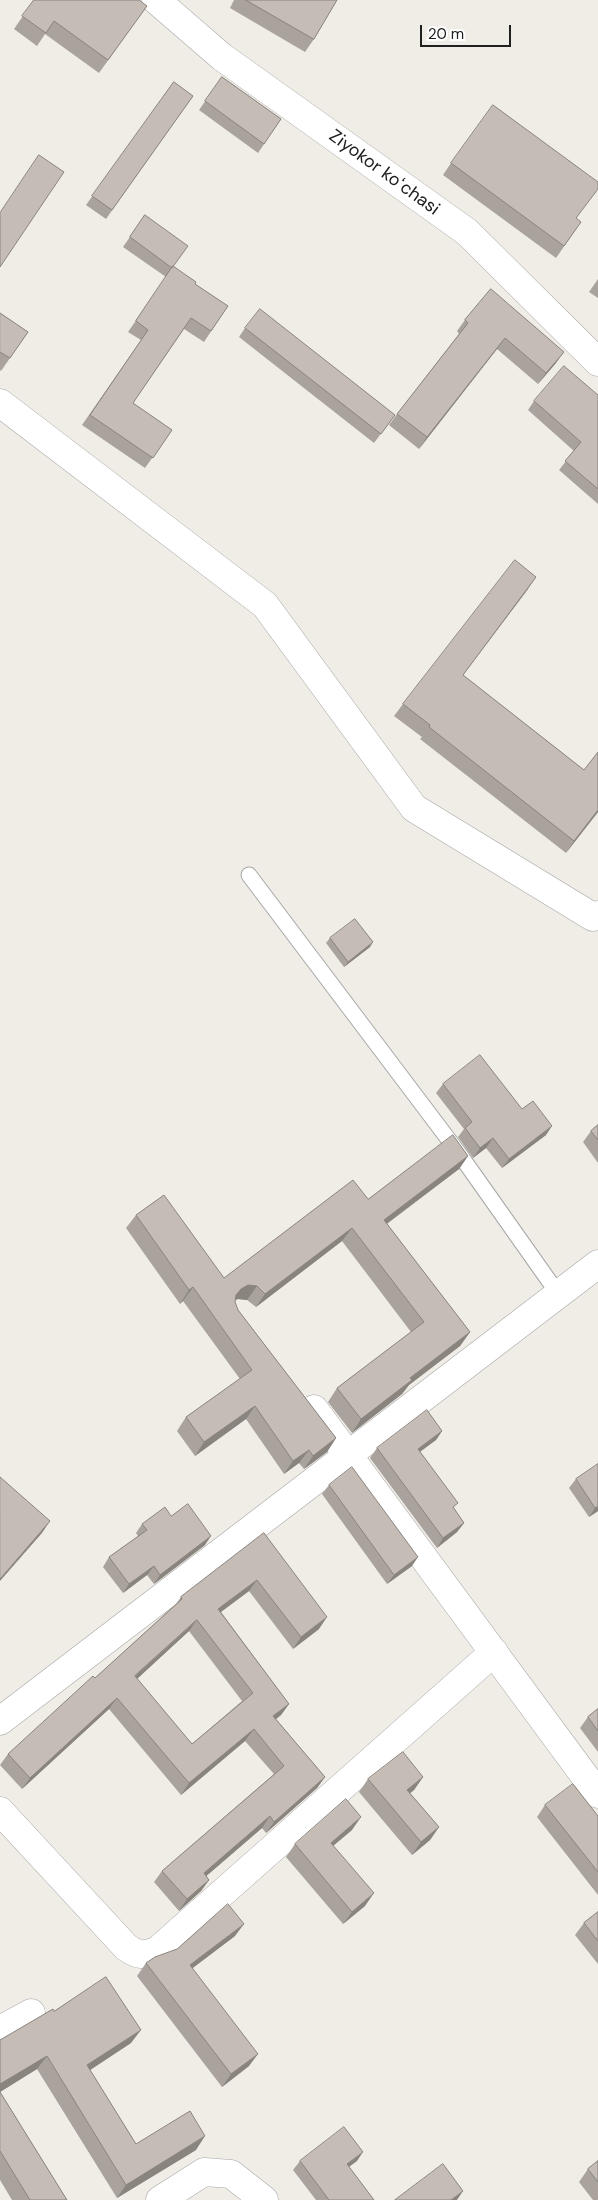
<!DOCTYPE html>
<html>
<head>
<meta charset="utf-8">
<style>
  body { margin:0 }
  #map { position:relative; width:598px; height:2200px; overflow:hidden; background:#f0ede7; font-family:"DM Sans",sans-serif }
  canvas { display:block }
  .scale { position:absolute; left:420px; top:25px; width:91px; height:22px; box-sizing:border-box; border:2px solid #202020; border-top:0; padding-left:6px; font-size:15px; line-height:18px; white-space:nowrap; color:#202020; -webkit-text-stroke:4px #fff; paint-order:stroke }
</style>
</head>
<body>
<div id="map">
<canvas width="598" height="2200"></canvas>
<div class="scale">20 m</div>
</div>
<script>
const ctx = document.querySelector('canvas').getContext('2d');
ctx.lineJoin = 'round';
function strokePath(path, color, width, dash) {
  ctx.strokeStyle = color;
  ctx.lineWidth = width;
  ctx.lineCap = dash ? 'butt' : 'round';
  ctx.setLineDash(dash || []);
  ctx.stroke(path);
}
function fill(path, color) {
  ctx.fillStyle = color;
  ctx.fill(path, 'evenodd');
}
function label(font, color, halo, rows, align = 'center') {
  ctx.font = font + ' "DM Sans",sans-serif';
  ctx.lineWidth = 4;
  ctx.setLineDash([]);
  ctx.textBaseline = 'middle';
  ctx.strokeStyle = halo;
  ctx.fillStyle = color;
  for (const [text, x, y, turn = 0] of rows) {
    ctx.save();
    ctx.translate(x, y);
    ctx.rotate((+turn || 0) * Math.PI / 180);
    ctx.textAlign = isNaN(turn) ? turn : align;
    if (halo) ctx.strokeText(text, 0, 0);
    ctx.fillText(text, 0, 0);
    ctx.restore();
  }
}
const service = new Path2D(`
  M249 875 458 1152 559 1295`);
const minor = new Path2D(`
  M156 0 222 57 467 232 598 362
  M0 403 265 605 414 808 593 917 598 915
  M314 1409 598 1794
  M0 1721 598 1264
  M0 1811 126 1947C138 1956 144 1956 158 1950L494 1652
  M0 2030 31 2013
  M160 2200 204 2172 231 2174 264 2200`);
const wall = new Path2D(`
  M34 0 147 6 99 73 45 34 37 46 14 29Z
  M234 0H337L314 39 305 52 230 8Z
  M222 77 281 119 258 153 199 110Z
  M174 82 193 96 106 219 86 205Z
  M451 163 576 219 581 222 556 258 443 175Z
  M145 215 173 266 195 284 228 306 204 342 184 329 133 403 172 430 145 468 82 425 141 340 128 332 166 277 123 247Z
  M598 279V298L589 292Z
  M491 289 556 363 538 384 497 349 419 449 389 425 397 414 459 334 457 331 465 320Z
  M0 313 28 332 1 371 0 370Z
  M245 328 395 415 374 443 239 337Z
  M598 395V504L559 470 574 451 528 410 534 401Z
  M528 589 463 675 584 770 598 752V812L566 853 420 739 422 737 394 716 403 704Z
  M330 938 370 947 344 967 326 943Z
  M443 1084 522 1109 546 1135 502 1168 486 1148 473 1158 458 1137 464 1129 436 1093Z
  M598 1125V1163L583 1142 591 1131Z
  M468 1156 459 1169 387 1224 470 1332 460 1346 409 1385 402 1394 352 1433 328 1402 337 1388 411 1332 342 1241 256 1307 247 1300 238 1299 235 1300V1302L238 1310 336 1438 327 1452 304 1469 299 1463 284 1474 246 1419 195 1456 177 1431 186 1417 240 1379 183 1301 180 1304 126 1228 136 1215 224 1278 368 1199Z
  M442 1431 436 1440 420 1452 454 1508 464 1523 457 1532 437 1548 370 1458 377 1448Z
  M576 1479 598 1511 589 1517 569 1488Z
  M329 1485 412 1566 387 1584 322 1494Z
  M171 1516 205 1545 154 1584 147 1575 123 1593 103 1567 109 1557 138 1536 136 1533 142 1524Z
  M264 1533 319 1629 293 1649 249 1591 221 1612 289 1704 281 1715 276 1719 325 1777 317 1788 266 1833 262 1828 206 1876 209 1880 201 1891 179 1911 154 1882 162 1871 274 1774 245 1741 181 1795 109 1709 22 1789 0 1765 8 1754 95 1678 176 1604 181 1597ZM189 1631 242 1701 192 1744 137 1679Z
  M598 1709V1752L580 1728 588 1717Z
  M423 1777 414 1790 410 1793 439 1827 430 1840 412 1855 359 1792 368 1779Z
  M545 1805 598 1816V1895L537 1817Z
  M352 1830 333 1846 365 1906 343 1924 286 1857 295 1844Z
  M598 1912V1964L575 1935 584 1923Z
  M235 1936 192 1968 249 2066 222 2087 137 1976 146 1963Z
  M54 2011 131 2043 90 2070 136 2144 196 2150 117 2198 37 2069 0 2092 67 2200H12L0 2180V2040Z
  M300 2161H357L349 2167 374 2200H316L293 2170Z
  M598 2161V2200H593L579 2182 588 2169Z`);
const shadedWall = new Path2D(`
  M505 338 497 349 419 449 427 437Z
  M564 352 556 363 538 384 546 373Z
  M536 577 528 589 454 687 463 675Z
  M598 810V812L566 853 574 841Z
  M373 942 370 947 344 967 348 962Z
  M552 1126 546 1135 502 1168 509 1159Z
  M493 1138 486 1148 473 1158 480 1148Z
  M468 1156 459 1169 374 1233 384 1220Z
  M352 1228 342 1241 256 1307 265 1294Z
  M248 1285 257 1286 247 1300 238 1299 231 1302 241 1289Z
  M193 1287 183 1301 180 1304 189 1290Z
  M470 1332 460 1346 409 1385 402 1394 352 1433 361 1419 410 1378Z
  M255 1406 246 1419 195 1456 204 1442Z
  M442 1431 436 1440 411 1458 418 1449Z
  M336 1438 327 1452 304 1469 313 1456Z
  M309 1450 299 1463 284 1474 293 1461Z
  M598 1506V1511L589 1517 595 1508Z
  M50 1521 42 1533 0 1581V1579Z
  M464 1523 457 1532 437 1548 443 1538Z
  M211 1536 205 1545 154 1584 160 1575Z
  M418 1557 412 1566 387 1584 394 1575Z
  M154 1566 147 1575 123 1593 129 1584Z
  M257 1580 249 1591 210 1620 218 1609Z
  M327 1617 319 1629 293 1649 301 1637Z
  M197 1620 189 1631 127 1688 135 1676Z
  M117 1698 109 1709 22 1789 30 1778Z
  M289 1704 281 1715 265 1728 273 1716Z
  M254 1729 245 1741 181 1795 189 1783Z
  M325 1777 317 1788 266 1833 274 1822Z
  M423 1777 414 1790 398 1803 407 1790Z
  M270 1816 262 1828 196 1885 204 1873Z
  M361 1817 352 1830 322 1855 331 1843Z
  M439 1827 430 1840 412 1855 421 1842Z
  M209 1880 201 1891 179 1911 187 1899Z
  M374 1893 365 1906 343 1924 352 1912Z
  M244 1924 235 1936 181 1977 190 1965Z
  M141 2030 131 2043 78 2078 87 2065Z
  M258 2054 249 2066 222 2087 231 2074Z
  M47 2056 37 2069 0 2092V2084Z
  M205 2136 196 2150 117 2198 126 2185Z
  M363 2152 357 2161 340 2173 347 2164Z
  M463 2191 457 2200H451Z`);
const building = new Path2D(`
  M34 0H139L147 6 108 60 54 21 46 33 22 16Z
  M246 0H337L314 39Z
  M222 77 281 119 264 144 205 101Z
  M174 82 193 96 112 210 92 196Z
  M493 105 598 182V189L576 218 581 222 564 246 451 163Z
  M39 155 64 172 0 267V213Z
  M145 215 188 246 172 268 130 237Z
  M173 266 196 282 195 284 228 306 211 331 191 318 133 403 172 430 153 458 90 415 148 330 136 321Z
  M491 289 564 352 546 373 505 338 427 437 397 414 468 323 465 320Z
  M260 309 395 415 381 434 245 328Z
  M0 313 28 332 10 358 0 352Z
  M564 366 598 395V489L565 461 581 442 534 401Z
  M515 560 536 577 463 675 584 770 598 752V810L574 841 429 727 430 725 403 704Z
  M355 919 373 942 348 962 330 938Z
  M480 1055 522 1109 533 1101 552 1126 509 1159 493 1138 480 1148 465 1128 472 1122 443 1084Z
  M598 1125V1140L591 1131Z
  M453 1135 468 1156 384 1220 470 1332 410 1378 412 1380 361 1419 337 1388 424 1322 352 1228 265 1294 257 1286 248 1285 241 1289 236 1295 235 1302 238 1310 336 1438 313 1456 309 1450 293 1461 255 1406 204 1442 186 1417 252 1370 193 1287 189 1290 136 1215 164 1195 224 1278 353 1180 368 1199Z
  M427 1410 442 1431 418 1449 458 1503 453 1507 464 1523 443 1538 377 1448Z
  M598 1464V1506L595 1508 576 1479Z
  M352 1467 418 1557 394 1575 329 1485Z
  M0 1477 50 1521 0 1579Z
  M188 1504 211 1536 160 1575 154 1566 129 1584 109 1557 147 1530 142 1524 165 1507 171 1516Z
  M264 1533 327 1617 301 1637 257 1580 218 1609 289 1704 273 1716 325 1777 274 1822 270 1816 204 1873 209 1880 187 1899 162 1871 284 1766 254 1729 189 1783 117 1698 30 1778 8 1754 93 1676 95 1678 182 1599 181 1597ZM197 1620 253 1693 192 1744 135 1676Z
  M598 1709V1731L588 1717Z
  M403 1752 423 1777 407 1790 439 1827 421 1842 368 1779Z
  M573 1784 598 1816V1872L545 1805Z
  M346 1799 361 1817 331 1843 374 1893 352 1912 295 1844Z
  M228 1904 244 1924 190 1965 258 2054 231 2074 146 1963 155 1957 177 1949Z
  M598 1912V1941L584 1923Z
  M106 1977 141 2030 87 2065 136 2144 190 2111 205 2136 126 2185 47 2056 0 2084V2040L53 2009 54 2011Z
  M0 2092 67 2200H30L0 2151Z
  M344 2127 363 2152 347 2164 374 2200H329L300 2161Z
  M598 2161V2182L588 2169Z
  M443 2164 463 2191 451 2200H395Z`);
const streetNames = [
  ["Ziyokor koʻchasi",384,173,36]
];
strokePath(service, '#a7a7a7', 17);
strokePath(minor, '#a7a7a7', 29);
strokePath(service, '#fff', 15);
strokePath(minor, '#fff', 28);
fill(wall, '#a9a29d');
fill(shadedWall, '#8a847f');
fill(building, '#c5bcb6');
strokePath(building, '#8a847f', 1);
label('18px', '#202020', '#fff', streetNames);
</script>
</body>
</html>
